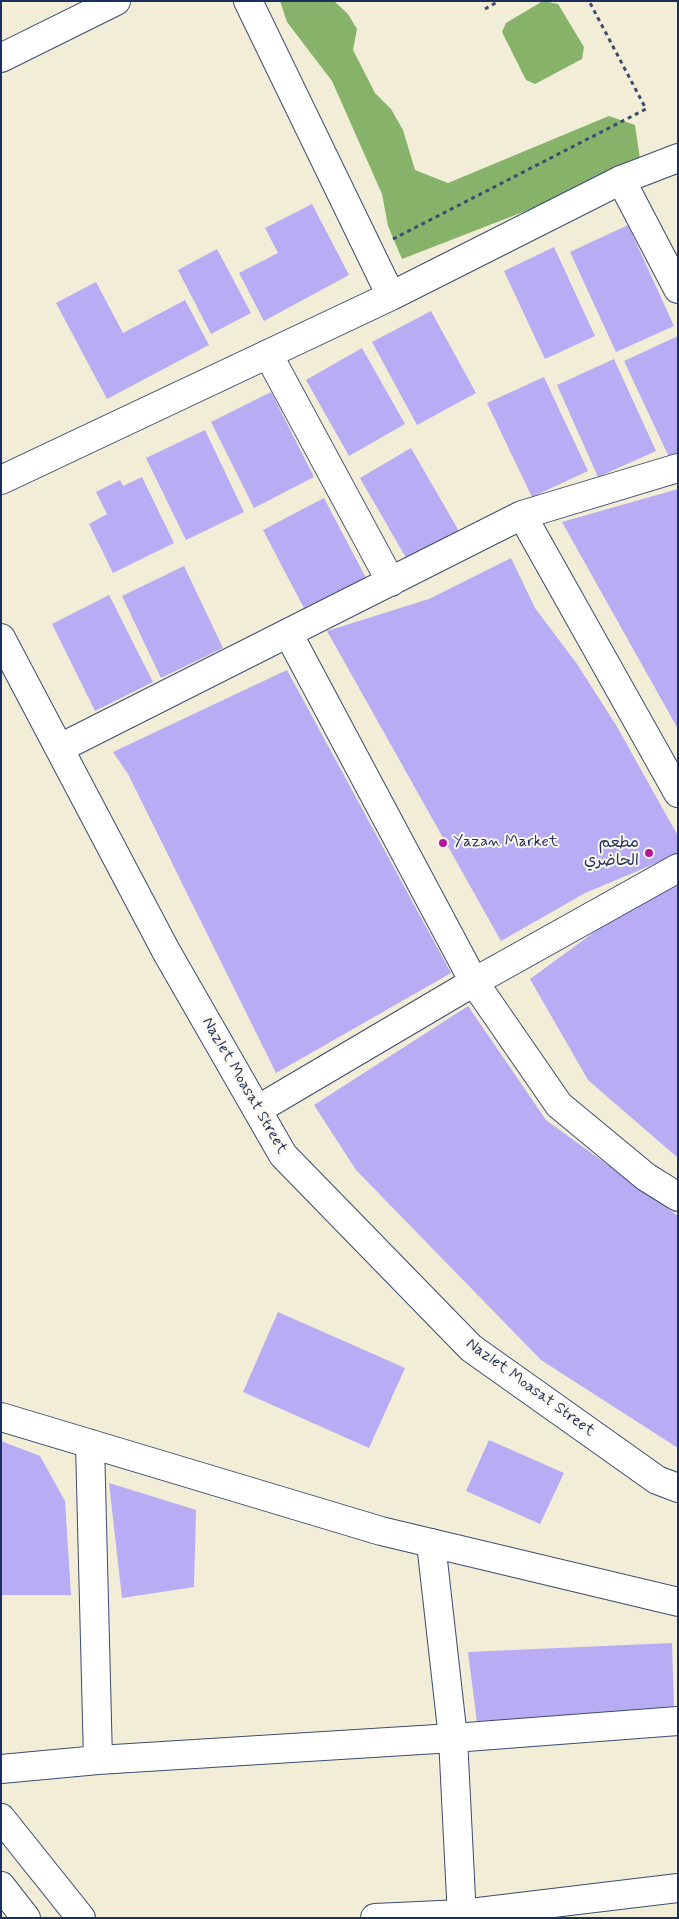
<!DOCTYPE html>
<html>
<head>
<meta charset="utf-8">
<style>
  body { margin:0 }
  #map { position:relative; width:679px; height:1919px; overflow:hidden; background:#f2edd6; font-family:Mynerve,sans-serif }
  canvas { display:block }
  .frame { position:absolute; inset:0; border:2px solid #1b2f5e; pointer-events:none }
</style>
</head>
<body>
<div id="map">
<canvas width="679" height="1919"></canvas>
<div class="frame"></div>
</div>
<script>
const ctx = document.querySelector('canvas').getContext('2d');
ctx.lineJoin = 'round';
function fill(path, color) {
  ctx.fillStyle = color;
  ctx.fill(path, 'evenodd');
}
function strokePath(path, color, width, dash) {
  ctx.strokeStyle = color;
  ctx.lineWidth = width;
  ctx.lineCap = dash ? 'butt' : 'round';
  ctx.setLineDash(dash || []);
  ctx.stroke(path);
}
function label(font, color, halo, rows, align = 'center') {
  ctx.font = font + ' Mynerve,"Playpen Sans Arabic",sans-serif';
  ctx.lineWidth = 4;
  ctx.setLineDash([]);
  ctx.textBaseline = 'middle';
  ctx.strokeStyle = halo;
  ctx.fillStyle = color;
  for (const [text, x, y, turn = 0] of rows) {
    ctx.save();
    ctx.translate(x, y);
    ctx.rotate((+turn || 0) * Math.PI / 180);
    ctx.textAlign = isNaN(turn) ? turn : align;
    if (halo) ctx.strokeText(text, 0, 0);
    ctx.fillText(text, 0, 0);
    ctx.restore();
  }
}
const forest = new Path2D(`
  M280 1H334L348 14 357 29 353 50 375 93 391 109 403 130 415 170 448 183 609 116 635 125 640 159 567 195 402 259 388 226 382 194 332 81 287 22Z
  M543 1 558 4 584 47 582 59 535 84 526 80 502 32 506 23Z`);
const building = new Path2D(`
  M312 204 349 275 264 321 239 273 278 253 265 228Z
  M628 225 674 326 616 352 570 252Z
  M554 247 595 336 545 359 504 271Z
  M217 249 251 313 211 334 178 270Z
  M96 282 123 333 185 300 209 345 107 399 56 303Z
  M431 311 476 393 417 425 372 342Z
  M678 336V452L669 457 624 361Z
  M362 348 405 424 349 456 306 380Z
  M614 359 656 451 598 477 557 385Z
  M544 377 588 471 532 497 487 403Z
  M271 392 314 477 254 508 211 422Z
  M205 430 244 512 186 540 146 458Z
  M411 448 460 533 409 563 360 478Z
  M142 477 174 543 113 573 89 524 107 514 96 492 120 480 123 486Z
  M678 489V729L562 522Z
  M324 498 366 578 305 610 263 530Z
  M511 558 535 608 577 664 616 725 678 836V854L585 893 501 941 327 631 429 599Z
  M184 566 223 648 161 678 122 596Z
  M109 595 153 682 95 711 52 624Z
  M287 670 451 973 276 1073 128 774 113 752Z
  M678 871V1158L588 1080 530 979Z
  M468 1006 546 1120 678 1216V1448L541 1360 356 1170 314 1105Z
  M278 1312 405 1368 369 1448 243 1392Z
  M489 1440 564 1473 540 1524 466 1491Z
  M1 1441 40 1456 65 1501 71 1595H1Z
  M109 1483 196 1510 194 1587 122 1598Z
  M672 1643 674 1707 477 1722 468 1652Z`);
const path = new Path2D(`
  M485 9 499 1
  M393 239 646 109 589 1`);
const minor = new Path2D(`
  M621 180 678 289
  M268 354 391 582
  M522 515 678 793
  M288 633 474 982 559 1105 646 1177 678 1197
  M1 638 166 951 283 1155 471 1348 657 1480 678 1488
  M60 748 522 515 678 468
  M257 1110 474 982 678 868
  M90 1444 98 1760
  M431 1543 453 1738 462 1918
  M1 1769 98 1760 453 1738 678 1721
  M375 1918 462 1914 678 1888`);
const tertiary = new Path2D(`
  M248 1 391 296
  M1 58 116 1
  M1 480 391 296 621 180 678 158
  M1 1417 381 1531 678 1602`);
const secondary = new Path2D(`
  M1 1818 81 1918
  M1 1886 26 1918`);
const markers = [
  [443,843,5,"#b5179e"],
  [649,853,5,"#b5179e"]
];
const poiNames = [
  ["Yazan Market",453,843],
  ["مطعم",639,844,"right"],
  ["الحاضري",639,862,"right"]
];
const streetNames = [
  ["Nazlet Moasat Street",244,1086,60],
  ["Nazlet Moasat Street",530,1388,36]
];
fill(forest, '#86b269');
fill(building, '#b8acf4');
strokePath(minor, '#3b4c70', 30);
strokePath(tertiary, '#3b4c70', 30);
strokePath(secondary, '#3b4c70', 30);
strokePath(path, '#3b4c70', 3, [4, 4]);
strokePath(minor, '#fff', 28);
strokePath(tertiary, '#fff', 28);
strokePath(secondary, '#fff', 28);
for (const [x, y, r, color] of markers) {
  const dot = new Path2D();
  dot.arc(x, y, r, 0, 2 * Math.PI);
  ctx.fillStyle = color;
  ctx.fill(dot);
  strokePath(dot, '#fbf7ec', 2);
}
label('16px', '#1b2f5e', '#fbf7ec', poiNames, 'left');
label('16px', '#1b2f5e', '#fbf7ec', streetNames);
</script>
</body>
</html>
